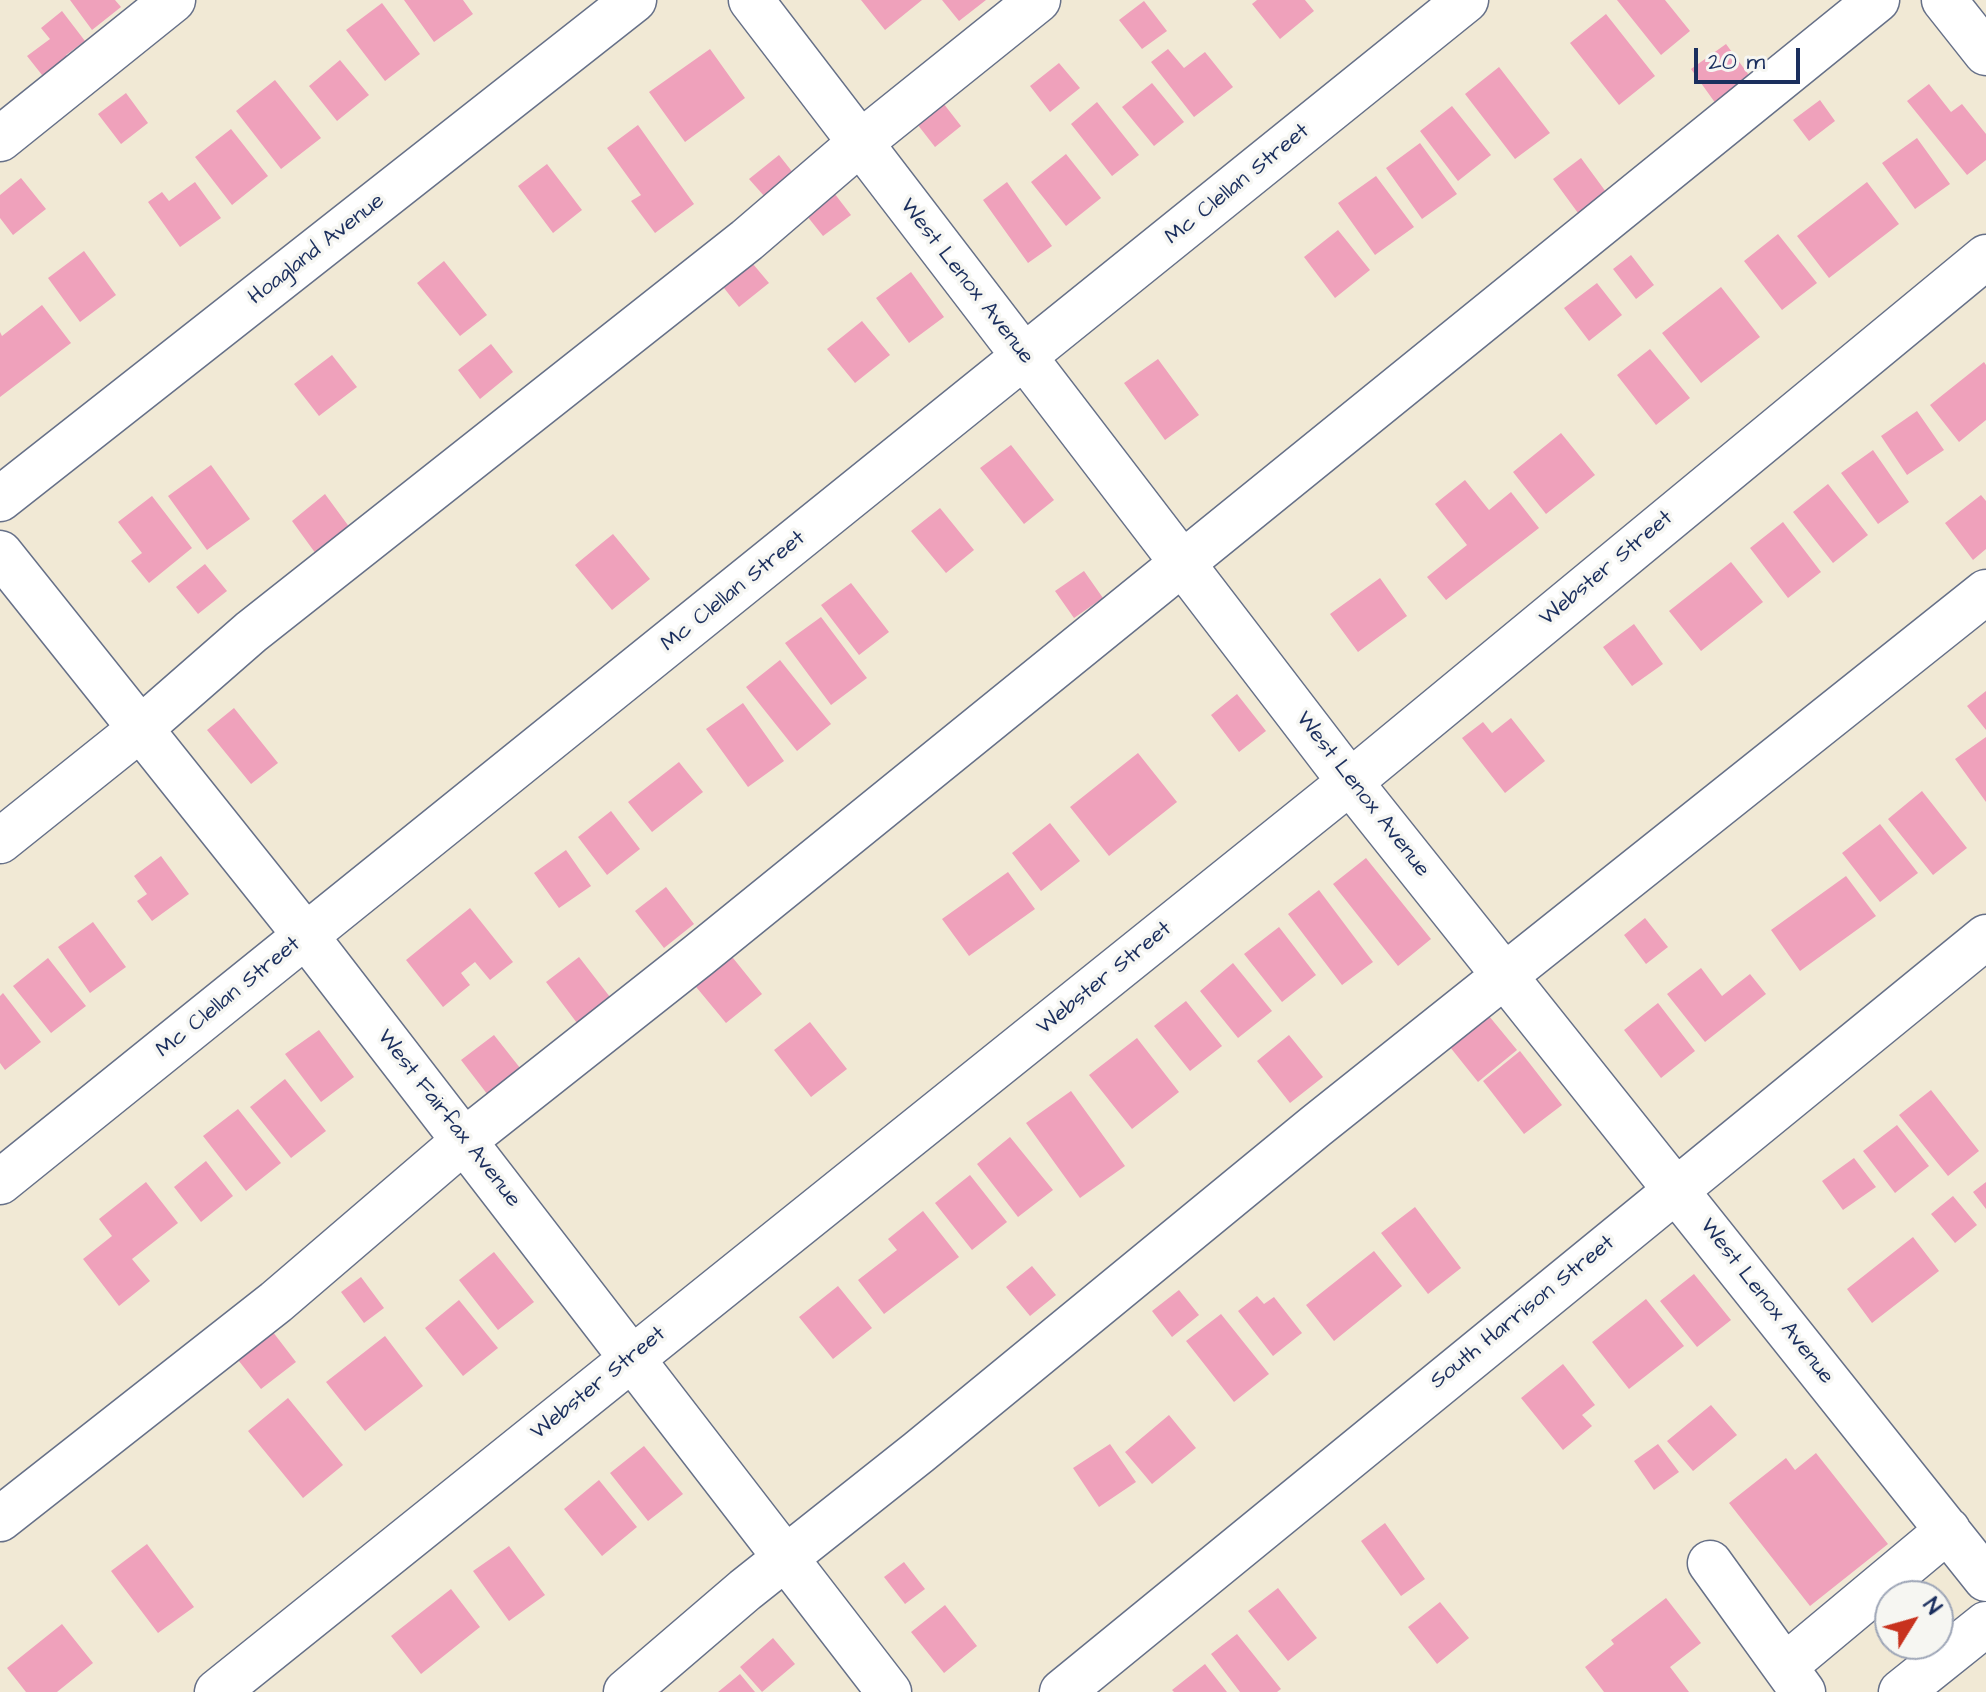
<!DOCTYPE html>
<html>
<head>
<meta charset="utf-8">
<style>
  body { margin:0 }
  #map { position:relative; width:1986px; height:1692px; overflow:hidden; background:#f1e9d5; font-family:"Architects Daughter",sans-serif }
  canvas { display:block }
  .north { position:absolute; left:1874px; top:1580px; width:80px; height:80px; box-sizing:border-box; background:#f6f6f2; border:2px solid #9ea6b7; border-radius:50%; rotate:53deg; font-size:22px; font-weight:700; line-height:32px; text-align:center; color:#1b2f5e }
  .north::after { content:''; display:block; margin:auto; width:28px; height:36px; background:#c8321e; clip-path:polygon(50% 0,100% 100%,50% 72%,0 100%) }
  .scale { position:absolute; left:1694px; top:48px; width:106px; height:36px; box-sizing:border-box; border:4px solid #1b2f5e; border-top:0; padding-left:10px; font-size:24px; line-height:28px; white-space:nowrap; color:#1b2f5e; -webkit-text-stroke:6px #f6f6f2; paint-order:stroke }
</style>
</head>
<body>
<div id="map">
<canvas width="1986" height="1692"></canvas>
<div class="north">N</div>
<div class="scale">20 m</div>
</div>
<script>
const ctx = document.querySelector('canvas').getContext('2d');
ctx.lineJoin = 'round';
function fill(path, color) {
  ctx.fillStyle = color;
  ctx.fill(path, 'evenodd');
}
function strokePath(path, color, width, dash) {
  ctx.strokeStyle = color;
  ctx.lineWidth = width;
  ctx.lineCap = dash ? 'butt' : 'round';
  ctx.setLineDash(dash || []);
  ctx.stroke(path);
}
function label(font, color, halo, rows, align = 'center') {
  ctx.font = font + ' "Architects Daughter",sans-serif';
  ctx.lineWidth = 7;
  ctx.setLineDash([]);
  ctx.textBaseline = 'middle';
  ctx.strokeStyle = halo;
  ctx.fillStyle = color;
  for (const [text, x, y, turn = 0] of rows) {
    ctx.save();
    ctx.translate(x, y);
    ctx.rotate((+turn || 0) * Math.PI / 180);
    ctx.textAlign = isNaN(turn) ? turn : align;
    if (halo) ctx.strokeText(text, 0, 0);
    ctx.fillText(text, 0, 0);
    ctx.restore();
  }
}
const building = new Path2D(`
  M70 0H115L121 7 92 30Z
  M404 0H463L473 14 434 42Z
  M861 0H922L885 30Z
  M942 0H986L959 21Z
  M1257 0H1305L1314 11 1280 39 1252 4Z
  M1617 0H1665L1690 31 1661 55Z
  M1144 1 1167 31 1142 49 1119 20Z
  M382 3 420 54 385 81 346 30Z
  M62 11 85 41 66 55 70 61 46 80 27 56 50 39 41 28Z
  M1606 14 1655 76 1619 105 1570 43Z
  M1726 44 1751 78 1716 104 1691 69Z
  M710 49 745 98 685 142 649 92Z
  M1168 49 1184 68 1205 52 1233 87 1194 117 1151 62Z
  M340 60 369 95 337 121 309 86Z
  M1059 63 1080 88 1050 112 1030 86Z
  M1499 67 1550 133 1515 159 1465 94Z
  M275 80 321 138 281 169 236 111Z
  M1152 83 1184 122 1154 146 1122 107Z
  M1929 84 1951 112 1962 104 1986 134V160L1967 175 1907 101Z
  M126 93 148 123 121 144 98 114Z
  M940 99 961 126 935 147 914 120Z
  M1820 100 1835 121 1809 141 1793 120Z
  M1097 102 1139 155 1112 176 1071 124Z
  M1452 106 1491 155 1458 181 1420 131Z
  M638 125 694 204 655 233 631 201 641 195 607 148Z
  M231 129 268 176 232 205 195 157Z
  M1917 138 1950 184 1915 209 1882 163Z
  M1420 143 1457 194 1422 219 1386 168Z
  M1066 154 1101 198 1066 226 1031 182Z
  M779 155 794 174 765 197 749 179Z
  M1581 158 1606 192 1578 213 1553 179Z
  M547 164 582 210 553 233 518 186Z
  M1376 176 1414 227 1375 255 1338 203Z
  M21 178 46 209 13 235 0 218V195Z
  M195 182 221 218 180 247 148 202 162 192 169 201Z
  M1007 182 1052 246 1028 263 983 200Z
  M1867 182 1899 224 1829 278 1797 236Z
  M831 189 851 215 823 236 803 211Z
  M1338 230 1370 270 1335 298 1304 257Z
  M1778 234 1817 283 1782 310 1744 261Z
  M84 251 116 295 80 322 48 278Z
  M1631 255 1654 285 1636 299 1613 269Z
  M444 261 487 315 460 336 417 283Z
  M753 264 769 283 739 307 724 288Z
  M911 272 944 317 909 343 876 298Z
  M1597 283 1622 315 1589 341 1564 308Z
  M1721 287 1760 337 1701 383 1662 333Z
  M42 305 71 343 0 397V332L2 336Z
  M862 321 890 355 855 383 827 349Z
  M491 344 513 372 480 399 458 370Z
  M1650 349 1690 398 1656 425 1617 375Z
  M332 355 357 387 319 416 294 384Z
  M1158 359 1199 415 1165 440 1124 383Z
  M1984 362 1986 365V420L1959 442 1930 405Z
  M1917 411 1944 450 1907 475 1881 436Z
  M1561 433 1595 475 1546 514 1513 472Z
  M1011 445 1054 500 1024 524 980 468Z
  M1873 450 1909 502 1878 524 1841 473Z
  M211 465 250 519 207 550 168 496Z
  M1465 480 1489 510 1511 492 1539 528 1446 600 1427 577 1467 545 1435 504Z
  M1828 484 1868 535 1833 563 1793 512Z
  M325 494 350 528 316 554 292 521Z
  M1981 495 1986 501V549L1973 560 1945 523Z
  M152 496 192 548 149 583 131 561 142 553 118 522Z
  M940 508 974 550 946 573 911 531Z
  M1783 522 1821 572 1788 598 1750 548Z
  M613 534 650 579 612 610 575 565Z
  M1731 562 1763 602 1701 651 1669 611Z
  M205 564 227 591 198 614 176 587Z
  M1084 571 1103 598 1074 618 1055 591Z
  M1380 578 1407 616 1358 652 1330 614Z
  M851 583 889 632 859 655 821 605Z
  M821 617 867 678 831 705 785 643Z
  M1634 624 1663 664 1632 686 1603 647Z
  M780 660 831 724 797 751 746 687Z
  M1986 691V730L1967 706Z
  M1237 694 1266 731 1239 752 1211 715Z
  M743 703 784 761 748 787 706 729Z
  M234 708 278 763 251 784 207 730Z
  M1511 718 1545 761 1505 793 1462 738 1483 722 1492 733Z
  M1986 737V802L1955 759Z
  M1138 753 1177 802 1109 856 1070 807Z
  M679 762 703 792 652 832 628 802Z
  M1922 791 1967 848 1933 875 1888 819Z
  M611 811 640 849 607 875 578 837Z
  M1050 823 1080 861 1041 891 1012 853Z
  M1880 824 1918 873 1880 902 1842 853Z
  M566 850 591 886 559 908 534 873Z
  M161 856 189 894 152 921 137 901 147 894 134 876Z
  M1366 858 1431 939 1398 966 1333 884Z
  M1008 872 1035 909 969 956 942 919Z
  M1846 876 1876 916 1800 971 1771 930Z
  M666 887 694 924 664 948 635 911Z
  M1319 890 1373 962 1342 985 1288 914Z
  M470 908 513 962 490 980 475 962 461 973 470 985 443 1007 406 960Z
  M1645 918 1668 947 1646 964 1624 935Z
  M93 922 126 967 90 993 58 947Z
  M1279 927 1316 975 1282 1002 1244 954Z
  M729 953 762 994 726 1023 692 982Z
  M579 957 610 997 577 1023 546 982Z
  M48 958 86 1006 51 1033 13 986Z
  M1233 963 1272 1011 1238 1038 1200 991Z
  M1701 968 1722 996 1750 974 1766 994 1705 1042 1667 994Z
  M3 993 41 1042 5 1070 0 1063V996Z
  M1186 1001 1222 1046 1190 1071 1154 1026Z
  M1658 1003 1695 1051 1661 1078 1624 1030Z
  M1489 1016 1517 1050 1478 1082 1450 1047Z
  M810 1022 847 1069 811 1097 774 1050Z
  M319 1030 354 1077 321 1102 285 1054Z
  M494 1035 524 1073 491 1099 461 1060Z
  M1289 1035 1323 1077 1290 1103 1257 1061Z
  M1137 1038 1179 1092 1132 1129 1089 1075Z
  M1520 1051 1562 1105 1524 1134 1483 1081Z
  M285 1079 326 1131 291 1158 250 1107Z
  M1931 1090 1979 1151 1948 1176 1899 1115Z
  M1071 1091 1125 1166 1080 1198 1026 1123Z
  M238 1109 281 1163 246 1191 203 1136Z
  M1897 1125 1929 1166 1895 1193 1863 1151Z
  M1010 1137 1053 1190 1018 1217 977 1164Z
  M1854 1158 1876 1187 1843 1210 1822 1181Z
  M206 1161 233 1196 201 1222 174 1187Z
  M970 1175 1007 1222 972 1250 935 1203Z
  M146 1182 178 1223 132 1259 150 1281 119 1306 83 1259 112 1236 99 1219Z
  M1986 1182V1209L1973 1192Z
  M1953 1196 1977 1225 1955 1243 1931 1214Z
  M1415 1207 1461 1268 1428 1294 1381 1233Z
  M923 1211 959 1257 884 1314 858 1280 897 1250 888 1239Z
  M1913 1237 1939 1271 1872 1323 1847 1289Z
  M1374 1251 1402 1286 1334 1341 1306 1305Z
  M494 1252 534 1302 498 1330 459 1280Z
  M1032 1266 1056 1295 1030 1316 1006 1287Z
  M1694 1274 1731 1320 1697 1347 1660 1301Z
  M361 1277 384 1308 364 1323 341 1292Z
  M838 1286 872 1328 833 1359 799 1317Z
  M1179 1290 1199 1315 1172 1337 1152 1311Z
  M1257 1296 1264 1304 1274 1297 1302 1333 1273 1356 1238 1311Z
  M1646 1299 1684 1346 1629 1389 1592 1342Z
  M459 1300 498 1348 463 1376 425 1328Z
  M1221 1314 1269 1374 1234 1402 1186 1341Z
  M266 1323 296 1362 261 1389 231 1351Z
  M385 1336 423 1386 365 1431 326 1382Z
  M1563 1364 1595 1405 1582 1415 1592 1426 1563 1450 1521 1398Z
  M288 1398 343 1465 303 1498 248 1431Z
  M1711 1405 1737 1435 1693 1471 1667 1441Z
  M1169 1415 1196 1448 1152 1484 1125 1452Z
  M1110 1444 1136 1482 1099 1507 1073 1468Z
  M1658 1444 1679 1472 1654 1490 1634 1461Z
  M644 1446 683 1494 648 1521 610 1473Z
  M1816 1453 1888 1544 1810 1606 1729 1503 1786 1458 1795 1470Z
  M599 1480 637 1527 602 1556 564 1509Z
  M1385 1523 1425 1579 1401 1596 1361 1541Z
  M147 1544 194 1607 158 1633 111 1571Z
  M509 1546 545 1595 509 1621 473 1571Z
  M904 1562 925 1589 905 1604 884 1577Z
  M1278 1588 1317 1638 1288 1661 1248 1611Z
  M451 1589 480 1627 421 1674 391 1636Z
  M1666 1598 1701 1643 1670 1667 1689 1692H1604L1585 1667 1614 1644 1611 1640Z
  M1440 1602 1469 1638 1437 1664 1408 1627Z
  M945 1605 977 1646 944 1673 911 1632Z
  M62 1624 93 1663 57 1692H26L7 1668Z
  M1237 1634 1281 1689 1277 1692H1240L1211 1654Z
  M773 1638 795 1664 762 1692 740 1667Z
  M1205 1664 1227 1692H1174L1172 1690Z
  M740 1674 755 1692H718Z`);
const minor = new Path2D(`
  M751 0 1350 782 1986 1579
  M1944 0 1986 53
  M0 139 173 0
  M0 499 634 0
  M0 553 306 936 889 1692
  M0 841 140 729 251 632 747 240 860 143 1038 0
  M0 1182 1466 0
  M0 1519 276 1302 465 1140 699 955 1877 0
  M1710 1563 1803 1692
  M1785 1666 1948 1530
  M217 1692 1350 782 1986 257
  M626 1692 745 1590 919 1452 1316 1126 1986 592
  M1062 1692 1986 937
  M1901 1692 1986 1624`);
const streetNames = [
  ["Mc Clellan Street",1238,185,-39],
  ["Hoagland Avenue",317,250,-38],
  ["West Lenox Avenue",966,282,52],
  ["Webster Street",1607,569,-40],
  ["Mc Clellan Street",734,592,-39],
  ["West Lenox Avenue",1362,795,52],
  ["Webster Street",1105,979,-39],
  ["Mc Clellan Street",229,998,-39],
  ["West Fairfax Avenue",448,1119,52],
  ["West Lenox Avenue",1766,1302,52],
  ["South Harrison Street",1523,1313,-39],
  ["Webster Street",599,1384,-39]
];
fill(building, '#efa1bb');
strokePath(minor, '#667088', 47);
strokePath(minor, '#fff', 44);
label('22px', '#1b2f5e', '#f6f6f2', streetNames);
</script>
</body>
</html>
